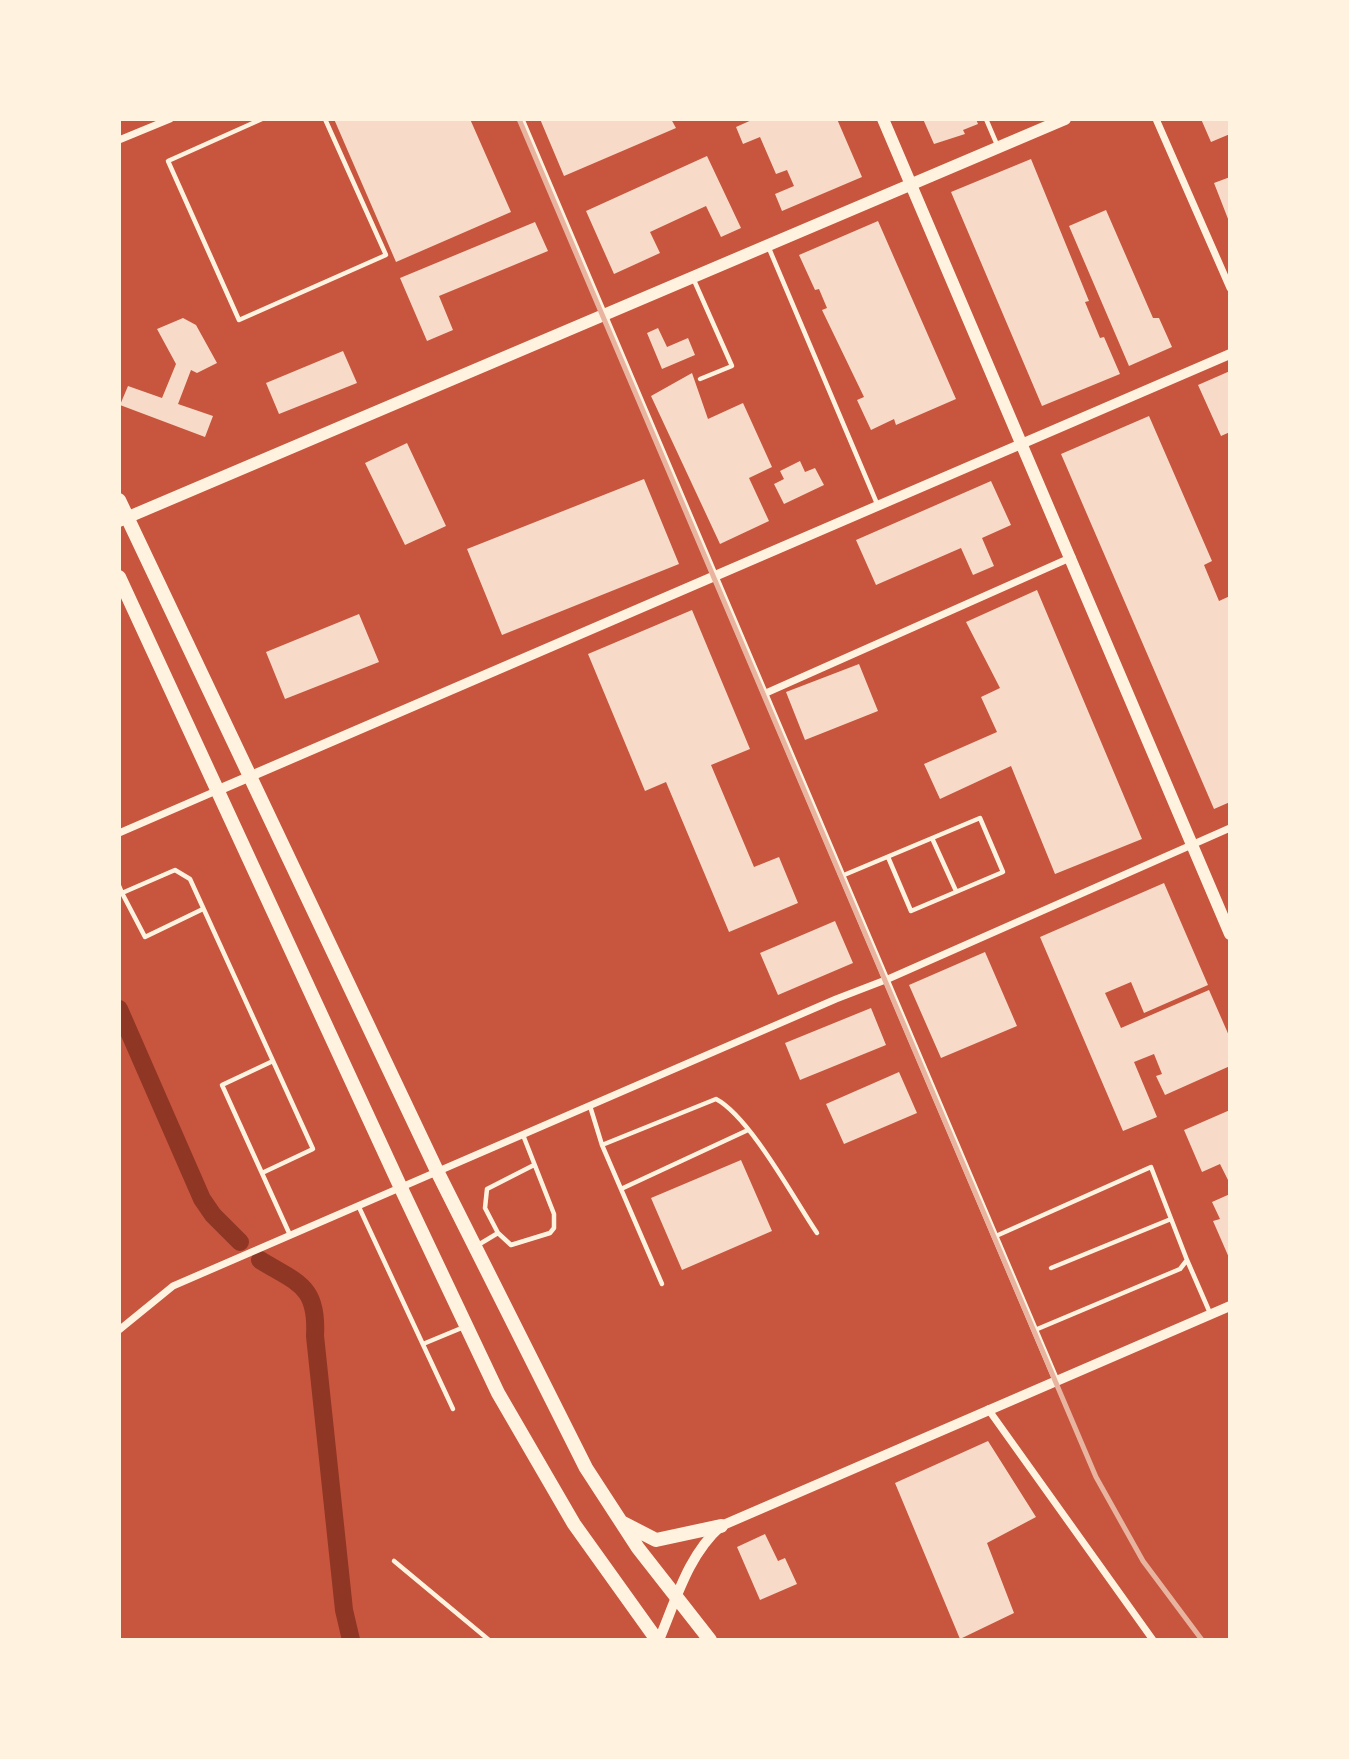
<!DOCTYPE html>
<html>
<head>
<meta charset="utf-8">
<style>
  body { margin:0 }
  #map { position:relative; width:1349px; height:1759px; overflow:hidden; background:#c8553d; font-family:Merriweather,serif }
  canvas { display:block }
  .frame { position:absolute; inset:0; border:121px solid #fff3e0; pointer-events:none }
</style>
</head>
<body>
<div id="map">
<canvas width="1349" height="1759"></canvas>
<div class="frame"></div>
</div>
<script>
const ctx = document.querySelector('canvas').getContext('2d');
ctx.lineJoin = 'round';
function strokePath(path, color, width, dash) {
  ctx.strokeStyle = color;
  ctx.lineWidth = width;
  ctx.lineCap = dash ? 'butt' : 'round';
  ctx.setLineDash(dash || []);
  ctx.stroke(path);
}
function fill(path, color) {
  ctx.fillStyle = color;
  ctx.fill(path, 'evenodd');
}
const canal = new Path2D(`
  M119 1009 202 1199 213 1215 240 1242
  M260 1260C297 1283 318 1285 315 1336L344 1610 351 1640`);
const building = new Path2D(`
  M334 119H470L511 212 396 262Z
  M540 119H671L676 128 564 176Z
  M754 119H837L862 177 782 211 775 194 794 186 787 170 776 174 760 137 743 144 736 127Z
  M923 119H976L978 124 963 130 965 134 934 144Z
  M1201 119H1230V134L1211 142Z
  M707 156 741 228 721 237 706 206 650 232 660 253 614 274 586 211Z
  M1031 159 1089 301 1085 302 1100 338 1104 337 1120 374 1042 406 951 192Z
  M1230 177V224L1214 183Z
  M1106 210 1153 318H1159L1172 347 1129 366 1069 226Z
  M878 221 956 399 896 425 894 419 871 430 857 400 864 397 822 310 827 308 819 289 815 290 799 255Z
  M535 222 548 251 439 296 453 330 427 341 400 278Z
  M183 318 196 325 217 363 197 373 191 370 178 404 213 416 205 437 120 405 128 386 162 398 176 364 157 329Z
  M658 328 667 347 688 338 695 355 662 369 647 333Z
  M343 351 357 383 279 414 266 383Z
  M1230 371V432L1221 436 1198 385Z
  M692 373 708 419 743 403 772 467 749 478 769 521 720 544 651 396Z
  M1149 416 1212 561 1204 565 1219 601 1230 596V802L1214 809 1061 454Z
  M407 443 446 526 405 545 365 463Z
  M800 461 805 472 815 468 824 485 784 504 774 484 784 479 780 471Z
  M644 479 679 564 502 635 467 549Z
  M991 481 1011 525 982 538 994 566 973 575 961 548 876 585 856 540Z
  M1037 590 1142 839 1055 874 1011 766 940 799 924 764 997 732 981 697 1000 688 966 622Z
  M692 610 750 749 711 765 754 867 779 857 798 903 729 932 666 782 645 791 588 654Z
  M359 614 379 662 285 699 266 652Z
  M859 664 878 711 805 740 786 692Z
  M1164 883 1208 985 1144 1013 1131 982 1105 993 1121 1028 1209 990 1230 1038V1066L1165 1095 1156 1076 1162 1074 1154 1054 1134 1062 1157 1117 1123 1131 1040 937Z
  M835 921 853 963 778 995 760 953Z
  M985 952 1017 1026 941 1058 909 985Z
  M871 1008 886 1045 800 1080 785 1043Z
  M899 1072 917 1113 844 1144 826 1104Z
  M1230 1110V1184L1220 1164 1202 1172 1184 1130Z
  M741 1160 772 1231 682 1270 651 1198Z
  M1230 1194V1260L1213 1221 1220 1219 1212 1202Z
  M988 1441 1036 1517 987 1543 1014 1613 960 1639 895 1483Z
  M765 1534 778 1561 785 1558 797 1584 760 1600 737 1547Z`);
const service = new Path2D(`
  M262 119 168 161 239 320 386 255 325 119
  M986 119 998 147
  M768 246 878 506
  M693 278 732 366 700 379
  M932 838 956 891
  M844 875 980 818 1003 872 911 911 888 857
  M119 886 122 893 175 870 190 879 273 1061
  M122 893 145 937 203 909
  M590 1106 602 1145 662 1284
  M602 1145 716 1099C750 1117 794 1199 817 1233
  M262 1173 313 1149 273 1061 222 1085 290 1235
  M621 1189 748 1130
  M358 1205 453 1409
  M498 1233 485 1208 487 1189 534 1165
  M996 1236 1151 1167 1187 1260 1180 1269 1035 1330
  M478 1245 498 1233 511 1245 550 1233 554 1228V1214L523 1135
  M1187 1260 1210 1313
  M1051 1268 1171 1219
  M423 1344 464 1327
  M394 1561 489 1640`);
const minor = new Path2D(`
  M521 119 1056 1380
  M1156 119 1230 288
  M119 140 170 119
  M766 693 1072 557
  M119 833 216 791
  M119 1330 173 1286 836 999 888 979 1230 828
  M988 1409 1153 1640`);
const tertiary = new Path2D(`
  M216 791 1230 354
  M659 1640C676 1600 688 1555 721 1526L1230 1306`);
const secondary = new Path2D(`
  M883 119 1230 934
  M119 521 1065 119`);
const trunk = new Path2D(`
  M119 500 437 1171 586 1468 638 1548 710 1640
  M119 577 400 1186 498 1393 574 1524 657 1640
  M623 1523 656 1540 721 1526`);
const rail = new Path2D(`
  M519 119 1096 1477 1143 1561 1202 1640`);
strokePath(canal, '#8f3625', 18);
fill(building, '#f7dbc8');
strokePath(service, '#fff3e0', 4.5);
strokePath(minor, '#fff3e0', 7);
strokePath(tertiary, '#fff3e0', 10);
strokePath(secondary, '#fff3e0', 12);
strokePath(trunk, '#fff3e0', 14);
strokePath(rail, '#e9b49f', 5);
</script>
</body>
</html>
